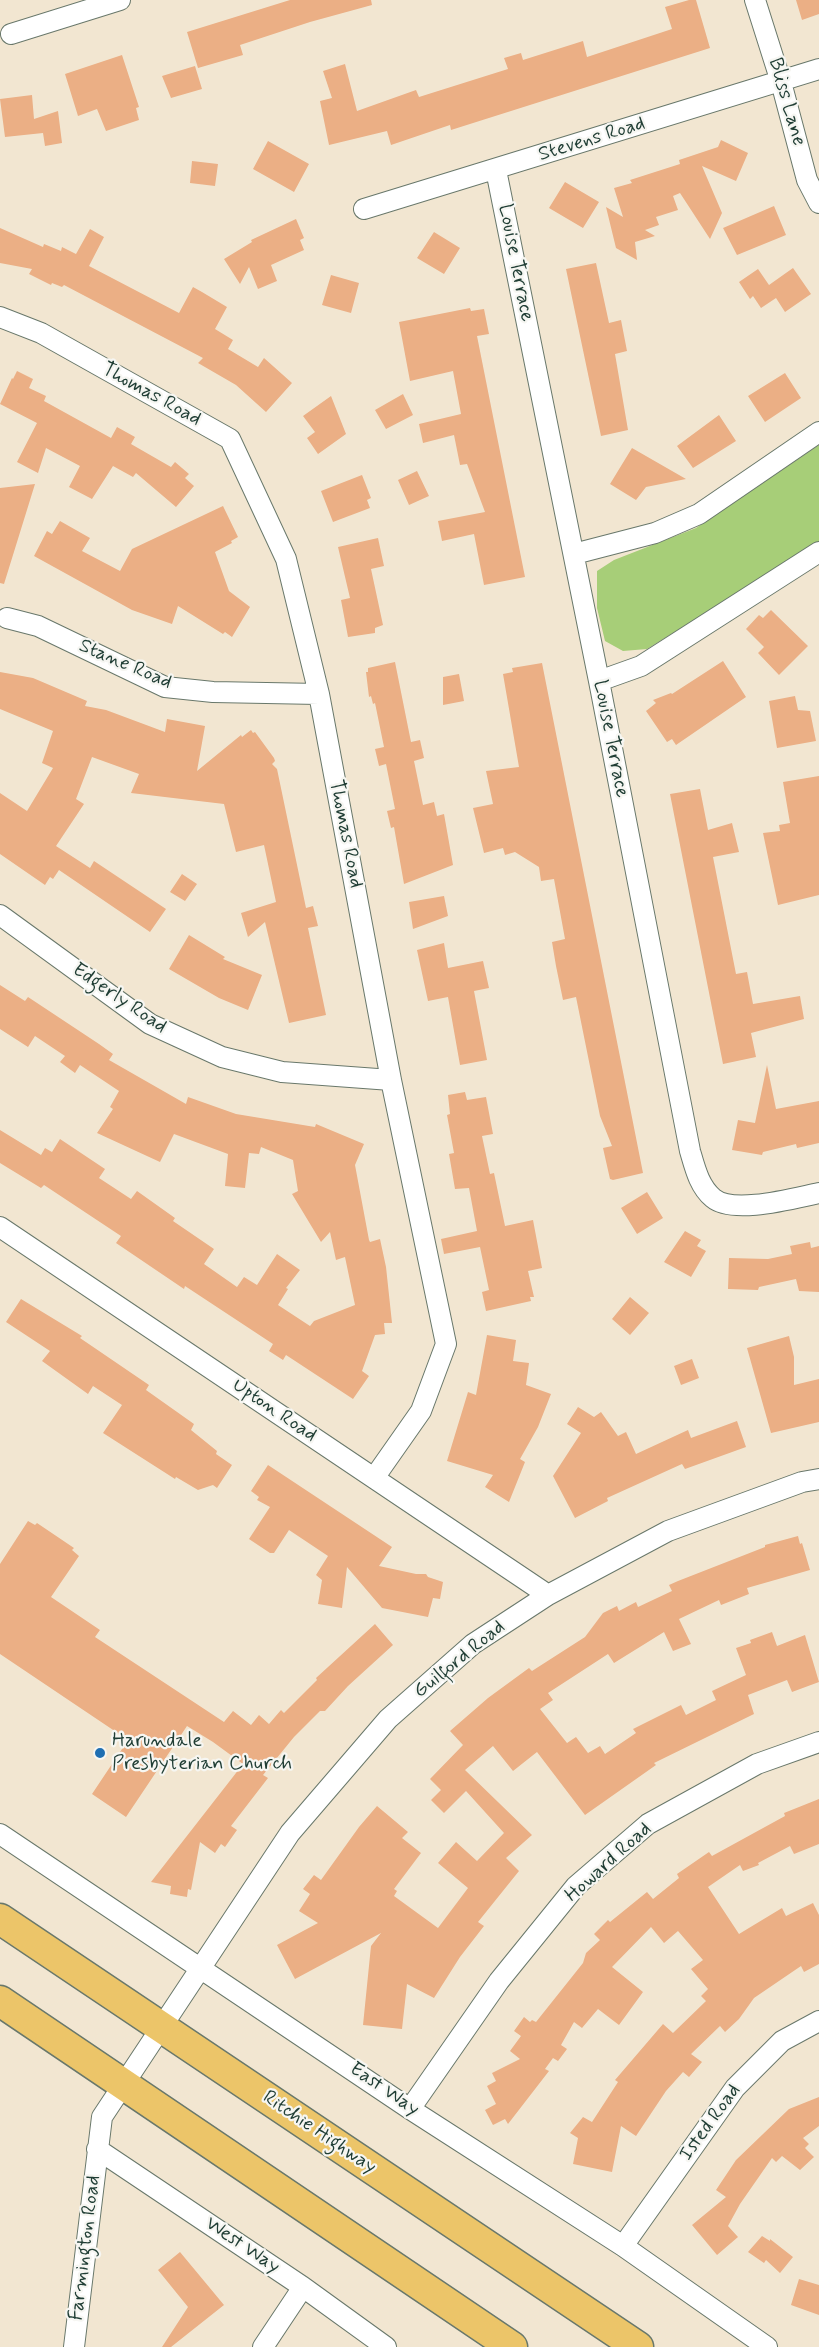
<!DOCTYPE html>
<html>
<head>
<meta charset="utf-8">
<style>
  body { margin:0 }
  canvas { display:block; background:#f2e6d1 }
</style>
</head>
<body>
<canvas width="819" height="2347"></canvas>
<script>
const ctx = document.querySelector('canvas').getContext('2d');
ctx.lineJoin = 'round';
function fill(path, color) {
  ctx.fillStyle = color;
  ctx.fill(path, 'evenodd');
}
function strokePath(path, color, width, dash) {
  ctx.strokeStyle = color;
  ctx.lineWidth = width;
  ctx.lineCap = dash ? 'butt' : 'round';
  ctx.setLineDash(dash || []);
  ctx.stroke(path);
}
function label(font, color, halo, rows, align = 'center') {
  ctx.font = font + ' Mynerve,sans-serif';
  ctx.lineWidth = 4.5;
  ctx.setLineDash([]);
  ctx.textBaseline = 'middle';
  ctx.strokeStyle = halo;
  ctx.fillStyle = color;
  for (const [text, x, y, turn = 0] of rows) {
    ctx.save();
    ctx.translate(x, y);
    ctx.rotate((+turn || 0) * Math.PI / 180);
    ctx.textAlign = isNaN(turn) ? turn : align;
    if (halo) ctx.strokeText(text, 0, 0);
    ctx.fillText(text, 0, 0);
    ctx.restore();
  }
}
const green = new Path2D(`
  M819 445V543L647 649 623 651 605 641 597 608V571L614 560 696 528Z`);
const building = new Path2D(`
  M290 0H371L372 5 310 22 240 45 243 55 198 68 187 32Z
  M689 0H696L710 48 451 130 450 125 391 145 387 131 329 145 320 101 332 98 323 71 345 64 357 111 416 90 419 97 508 69 504 58 521 53 523 60 583 41 587 57 672 29 665 7Z
  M796 0H819V14L802 20Z
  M122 55 139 107 136 108 139 120 106 131 97 109 78 116 65 74Z
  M195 66 202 89 171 98 162 76Z
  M32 95 34 119 58 111 62 143 45 146 43 133 5 137 0 99Z
  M721 140 748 153 736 181 702 166 722 213 710 239 680 193 673 196 678 210 656 217 659 225 645 230 655 236 635 242 637 260 616 248 606 207 623 217 614 188 632 183 630 180 680 164 679 160 718 147Z
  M268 141 309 164 294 192 253 169Z
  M192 161 218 164 215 186 190 183Z
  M565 182 599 202 583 228 549 208Z
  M774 206 786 235 737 255 723 228Z
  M296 219 304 238 300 240 304 250 271 265 277 281 258 289 249 267 240 284 224 259 252 242 251 240Z
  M0 228 43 247 44 244 61 251 62 247 76 254 90 229 104 237 89 266 179 313 193 287 202 292 227 307 215 329 233 340 228 349 258 367 264 358 292 383 266 412 236 385 198 363 203 358 64 285 62 287 52 283 51 285 29 274 32 269 0 263Z
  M434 232 460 248 444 274 417 258Z
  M596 263 609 323 621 320 627 351 615 354 628 430 601 436 566 269Z
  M793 268 811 294 785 312 776 298 761 308 753 296 750 299 739 282 758 269 769 285Z
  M331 275 359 283 351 313 322 305Z
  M470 308 471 311 484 309 489 334 477 336 525 577 484 585 474 534 442 541 438 521 485 512 467 464 460 465 454 435 423 443 419 424 461 414 453 371 410 381 399 322Z
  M17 371 33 379 29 388 46 396 44 401 111 438 117 427 135 437 131 444 171 467 175 462 189 474 185 478 194 486 176 507 136 473 133 477 113 466 92 499 69 487 80 466 46 448 38 473 17 462 37 423 0 404 12 378 13 379Z
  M785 373 801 398 765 422 748 396Z
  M403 394 413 415 386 429 375 410Z
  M331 396 346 434 318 454 307 438 315 432 303 416Z
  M719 415 736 441 693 468 677 446Z
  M632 448 686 479 646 487 636 500 610 484Z
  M417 471 429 496 409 505 398 480Z
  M362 475 371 498 367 500 370 508 333 522 321 491Z
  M35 484 4 584 0 583V488Z
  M223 506 238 537 231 541 232 543 215 552 229 591 250 607 232 637 225 632 223 634 178 606 172 624 132 610 34 556 47 531 52 534 60 521 90 538 82 551 120 571 132 549Z
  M378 538 384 566 371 569 383 625 375 628V633L348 637 341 600 350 598 338 547Z
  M771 610 808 646 779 675 758 653 764 647 746 629 759 615 763 618Z
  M723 661 746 697 676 745 672 739 667 742 646 711 656 703 653 700 671 693 672 694Z
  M395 662 411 742 420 740 424 758 414 761 423 805 434 802 437 816 444 814 453 865 404 884 394 827 391 828 387 811 395 809 386 764 379 766 375 749 384 747 375 703 373 704 371 696 369 697 366 672H368V668Z
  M542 663 643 1173 613 1180 610 1179 603 1148 612 1146 600 1116 576 997 563 1000 556 966 552 942 565 939 554 879 541 881 539 867 515 852 505 855 503 848 484 853 473 808 493 804 486 771 519 767 503 674 513 672 512 668Z
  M0 672 33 678 87 701 85 706 106 710 165 732 167 719 205 726 197 771 241 735 242 737 251 730 253 733 255 732 274 758 275 761 272 764 277 769 306 908 313 906 318 926 308 928 326 1015 289 1023 265 922 248 937 241 913 276 902 264 845 236 852 224 804 131 793 139 774 92 757 76 799 84 804 56 846 90 868 94 861 166 909 150 932 59 870 53 879 50 877 45 885 0 854V793L27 811 53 768 42 763 53 731 0 709Z
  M459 674 464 701 443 705V677Z
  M795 696 798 710 810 711 816 741 777 748 769 701Z
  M819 776V895L778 905 763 833 780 831 779 825 790 823 783 782Z
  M700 789 708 830 732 823 739 852 713 857 736 974 747 972 753 1004 800 996 804 1019 751 1033 756 1057 723 1064 670 794Z
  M182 874 197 884 185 901 170 892Z
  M444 896 448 916 413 929 409 902Z
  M189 935 225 957 223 959 262 975 248 1010 219 998 169 969Z
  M444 943 448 968 483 961 489 988 474 991 487 1060 460 1065 448 997 428 1001 417 950Z
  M0 985 25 1001 28 997 99 1044 113 1054 109 1060 186 1104 188 1097 236 1114 315 1127 316 1124 364 1144 355 1165 369 1240 370 1242 380 1239 386 1267 392 1323H384L385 1334 375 1335 362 1371 369 1376 353 1399 286 1355 283 1360 269 1351 273 1344 185 1286 184 1289 116 1243 121 1236 44 1185 41 1188 0 1163V1130L41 1155 45 1148 52 1152 60 1139 105 1169 99 1178 131 1199 137 1191 175 1218 173 1221 214 1249 204 1264 237 1287 244 1277 257 1285 277 1254 300 1270 286 1288 288 1289 278 1305 310 1326 314 1321 355 1305 345 1257 336 1260 330 1232 321 1242 292 1194 298 1191 293 1160 261 1147 259 1154 249 1153 245 1188 225 1186 228 1154 174 1134 160 1162 97 1133 113 1109 110 1107 119 1091 80 1065 75 1073 60 1062 65 1056 35 1036 28 1047 0 1029Z
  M767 1065 776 1109 819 1101V1143L797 1148 796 1144 763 1152 762 1155 732 1150 738 1120 755 1123Z
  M465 1092 467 1100 486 1097 493 1134 482 1136 490 1174 494 1173 505 1226 533 1220 542 1268 528 1271 534 1297H530L531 1301 486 1311 482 1292 489 1290 480 1247 444 1254 441 1239 477 1231 469 1188 455 1189 449 1154 454 1153 447 1115 450 1114 448 1095Z
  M647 1192 663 1218 637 1234 621 1208Z
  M685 1231 701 1240 697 1246 706 1251 691 1277 664 1262Z
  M810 1242 811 1248 819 1246V1292L799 1291 796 1279 759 1287 758 1290 728 1289 729 1258 768 1259 792 1254 790 1246Z
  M630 1297 649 1313 630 1335 612 1319Z
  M21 1299 82 1336 80 1338 149 1385 146 1390 194 1424 191 1430 217 1451 216 1454 232 1465 217 1488 213 1485 198 1490 176 1477 175 1479 103 1433 122 1405 93 1386 88 1394 42 1361 50 1351 6 1322Z
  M487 1335 516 1340 513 1361 529 1363 526 1385 551 1394 538 1427 520 1459 525 1462 509 1502 485 1487 493 1475 447 1461 468 1392 476 1395Z
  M789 1336 794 1357V1385L819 1379V1422L771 1433 747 1348Z
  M692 1359 699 1378 681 1385 674 1366Z
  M578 1407 594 1417 601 1412 618 1436 626 1432 636 1454 688 1430 691 1438 737 1421 746 1447 685 1469 682 1464 607 1498 608 1501 575 1518 553 1476 581 1433 567 1424Z
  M268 1465 392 1547 379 1566 416 1574H426L428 1577 443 1582 440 1599 433 1598 428 1617 382 1608 347 1567 342 1608 318 1604 322 1580 316 1575 328 1556 289 1530 274 1553H270L249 1539 270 1507 257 1500 259 1497 251 1491Z
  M28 1521 35 1525 37 1523 74 1548 72 1550 79 1556 51 1597 100 1630 95 1637 224 1722 233 1711 251 1725 259 1715 269 1724 281 1710 284 1713 317 1680 316 1678 375 1624 393 1645 348 1686 325 1711H320L294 1737 263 1775 268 1778 231 1826 237 1830 225 1847 221 1844 215 1853 200 1842 191 1890 188 1889 187 1897 170 1894 171 1886 151 1882 243 1764 213 1742 187 1726 126 1817 92 1794 128 1740 0 1654V1564Z
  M798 1536 800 1544 802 1543 810 1570 747 1588 749 1594 721 1605 719 1600 679 1619 691 1644 673 1651 664 1632 614 1663 608 1654 548 1693 553 1700 540 1709 567 1743 576 1737 588 1753 600 1746 605 1754 636 1733 633 1729 681 1705 686 1715 716 1700 712 1691 746 1675 736 1648 751 1643 750 1640 772 1632 777 1646 805 1635 819 1682 792 1692 787 1680 748 1695 754 1714 654 1763 656 1765 585 1815 537 1752 513 1771 493 1746 465 1770 532 1835 506 1858 519 1871 478 1922 484 1926 460 1957 434 1998 407 1984 402 2029 363 2025 371 1946 381 1933 295 1979 277 1945 318 1923 299 1911 310 1894 303 1889 314 1875 321 1880 359 1827 377 1806 408 1832 402 1838 421 1853 394 1889 397 1891 394 1896 438 1928 468 1888 438 1863 456 1842 477 1861 504 1833 466 1791 444 1813 431 1800 441 1790 430 1779 463 1745 450 1731 488 1698 529 1668 532 1671 585 1637 603 1613 617 1606 619 1611 636 1602 638 1607 672 1591 669 1585 678 1581 765 1547V1545Z
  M819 1799V1844L794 1854 790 1846 758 1863 759 1865 743 1871 740 1865 708 1887 739 1934 782 1908 786 1916 813 1903 819 1915V1964L804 1972 801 1966 754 1998 739 2019 725 2032 720 2026 691 2054 702 2062 689 2077 683 2072 666 2091 636 2136 621 2126 612 2172 573 2164 578 2138 570 2133 583 2117 592 2122 618 2082 615 2080 663 2024 673 2033 706 2001 701 1996 708 1989 691 1969 703 1960 678 1931 664 1943 651 1927 612 1967 643 1992 619 2025 598 2009 582 2028 574 2022 561 2045 567 2049 558 2061 553 2058 545 2069 549 2071 508 2124 505 2119 493 2125 485 2110 496 2104 487 2086 496 2081 492 2073 520 2059 510 2051 521 2036 514 2031 524 2017 530 2022 532 2020 536 2022 583 1963 586 1953 600 1940 594 1934 608 1920 610 1922 647 1892 653 1899 679 1878 677 1874 709 1852 712 1856 785 1816 784 1813Z
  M819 2097V2126L803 2138 809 2144 805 2148 814 2157 800 2170 782 2156 776 2162 772 2158 740 2204 728 2226 738 2237 717 2255 692 2225 726 2197 716 2190 736 2160 789 2109Z
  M762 2236 770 2241V2239L793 2257 780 2273 766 2260 764 2263 748 2252Z
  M180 2252 224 2305 171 2347H162L188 2307 158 2270Z
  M799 2279 819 2285V2315L791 2305Z`);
const minor = new Path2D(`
  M755 0 781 82 807 180 819 203
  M11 34 120 0
  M496 170 599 681 690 1151C695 1168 699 1186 713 1198 733 1215 794 1198 819 1193
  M364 209 819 69
  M0 317 41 333 230 439 286 559 319 694 391 1080 446 1344 421 1411 374 1478
  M574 554 655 533 699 514 819 432
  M7 618 38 626 165 687 213 692 319 694
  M599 681 641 666 819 552
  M0 915 150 1024 222 1057 282 1072 391 1080
  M0 1227 548 1595
  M0 1834 410 2109 623 2246 767 2347
  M410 2109 499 1981 576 1886 648 1824 757 1764 819 1742
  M97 2149 303 2287 386 2347
  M623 2246 735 2088 782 2041 819 2021
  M74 2347 102 2117 290 1833 388 1719 473 1644 548 1595 668 1531 802 1482 819 1479
  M263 2347 303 2287`);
const primary = new Path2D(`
  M0 1919 638 2347
  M0 2001 512 2347`);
const markers = [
  [100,1753,6,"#1f6fb2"]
];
const streetNames = [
  ["Bliss Lane",786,102,74],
  ["Stevens Road",592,140,-17],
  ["Louise Terrace",515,263,79],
  ["Thomas Road",151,395,29],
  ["Stane Road",125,665,23],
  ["Louise Terrace",610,739,79],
  ["Thomas Road",345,834,79],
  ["Edgerly Road",119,999,34],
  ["Upton Road",274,1411,34],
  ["Guilford Road",460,1660,-39],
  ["Howard Road",609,1863,-42],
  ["East Way",384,2090,34],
  ["Isted Road",711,2123,-54],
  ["Ritchie Highway",319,2133,34],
  ["West Way",242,2246,34],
  ["Farmington Road",86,2248,-83]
];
const poiNames = [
  ["Harundale",112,1742],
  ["Presbyterian Church",112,1765]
];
fill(green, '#a7ce78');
fill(building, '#ebaf85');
strokePath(minor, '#69786b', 22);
strokePath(primary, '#69786b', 33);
strokePath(minor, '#fff', 20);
strokePath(primary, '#ecc569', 30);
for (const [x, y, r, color] of markers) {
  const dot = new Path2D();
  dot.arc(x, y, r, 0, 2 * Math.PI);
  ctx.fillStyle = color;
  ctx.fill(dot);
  strokePath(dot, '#f6f6f2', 2);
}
label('20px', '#1f3d34', '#f6f6f2', streetNames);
label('20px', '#1f3d34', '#f6f6f2', poiNames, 'left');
</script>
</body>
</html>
